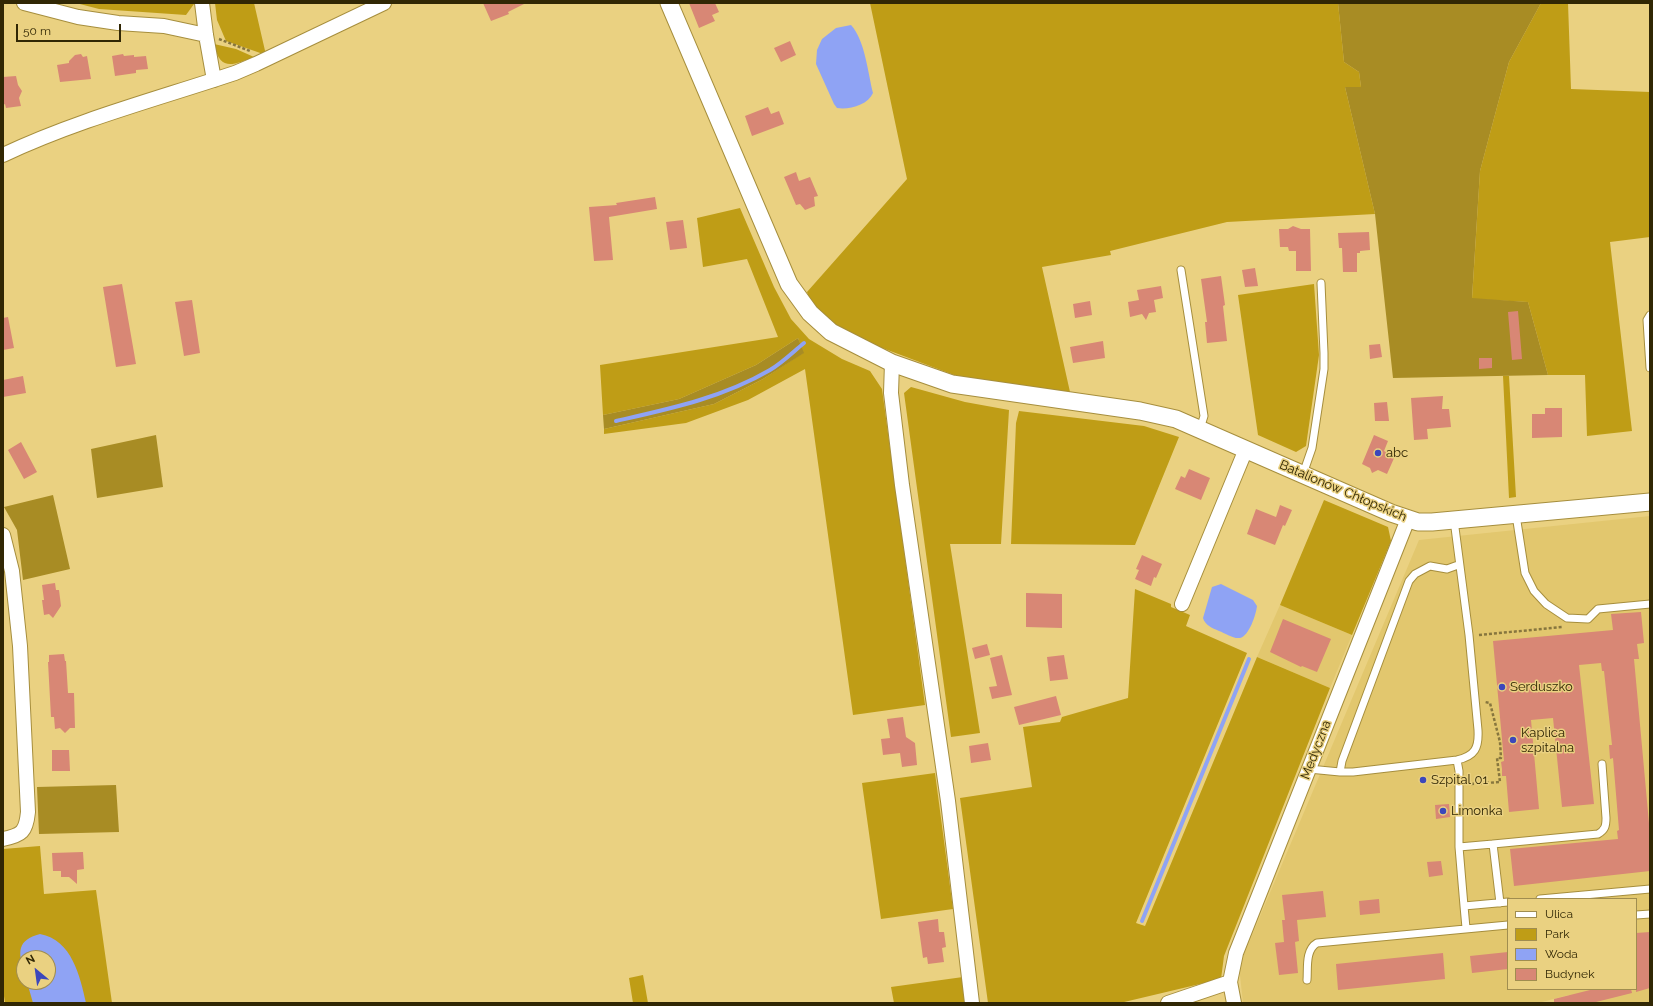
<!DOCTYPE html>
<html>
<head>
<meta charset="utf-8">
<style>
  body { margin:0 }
  #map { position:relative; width:1653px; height:1006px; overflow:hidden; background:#ead181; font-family:Raleway,sans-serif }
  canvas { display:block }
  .frame { position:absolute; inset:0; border:4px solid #312704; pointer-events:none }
  .legend { position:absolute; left:1507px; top:898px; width:130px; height:92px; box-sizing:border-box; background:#ead181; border:1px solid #a08d4f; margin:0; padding:5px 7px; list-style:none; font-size:12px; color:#312704 }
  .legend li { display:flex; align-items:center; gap:8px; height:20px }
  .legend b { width:20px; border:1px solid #a08d4f }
  .north { position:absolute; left:16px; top:950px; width:40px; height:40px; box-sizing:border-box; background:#ead181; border:1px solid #a08d4f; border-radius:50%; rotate:331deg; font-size:11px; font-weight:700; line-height:16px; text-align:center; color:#312704 }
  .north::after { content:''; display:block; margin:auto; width:14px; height:18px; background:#3c47bb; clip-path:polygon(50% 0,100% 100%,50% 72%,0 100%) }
  .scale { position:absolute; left:16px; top:24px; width:105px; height:18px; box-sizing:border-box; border:2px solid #312704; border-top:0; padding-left:5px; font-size:12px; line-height:14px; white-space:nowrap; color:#312704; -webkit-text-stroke:3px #ead181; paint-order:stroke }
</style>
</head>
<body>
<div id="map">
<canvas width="1653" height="1006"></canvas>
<div class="frame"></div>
<ul class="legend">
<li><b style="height:5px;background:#fff"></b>Ulica</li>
<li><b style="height:11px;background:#bf9d16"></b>Park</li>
<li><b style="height:11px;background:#8fa3f4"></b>Woda</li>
<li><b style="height:11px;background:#d88775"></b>Budynek</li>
</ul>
<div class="north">N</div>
<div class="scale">50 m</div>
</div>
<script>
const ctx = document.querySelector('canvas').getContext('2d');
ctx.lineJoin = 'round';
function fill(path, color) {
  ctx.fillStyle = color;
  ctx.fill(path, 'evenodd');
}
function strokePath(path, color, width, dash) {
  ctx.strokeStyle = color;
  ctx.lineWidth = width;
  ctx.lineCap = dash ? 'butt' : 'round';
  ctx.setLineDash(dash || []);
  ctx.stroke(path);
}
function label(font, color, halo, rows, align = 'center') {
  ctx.font = font + ' Raleway,sans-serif';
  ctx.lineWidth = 3;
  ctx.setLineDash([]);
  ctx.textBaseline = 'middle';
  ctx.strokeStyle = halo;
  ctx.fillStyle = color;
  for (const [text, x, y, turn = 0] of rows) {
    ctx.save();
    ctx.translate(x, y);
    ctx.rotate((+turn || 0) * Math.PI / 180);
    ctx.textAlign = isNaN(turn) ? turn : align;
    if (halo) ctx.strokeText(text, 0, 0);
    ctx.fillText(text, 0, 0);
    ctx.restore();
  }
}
const built = new Path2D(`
  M1650 516V1003H1571L1569 995 1538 1003H1243L1239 966 1419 540ZM1508 899H1636V989H1508Z
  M1280 605 1352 635 1330 688 1257 657Z`);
const green = new Path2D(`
  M76 3H194V4L186 15 99 9Z
  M215 3H254L266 55 226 41 217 20Z
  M870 3H1338L1344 62 1359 72 1361 87H1345L1375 214 1227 222 1110 251 1111 255 1042 267 1070 392 962 378 853 337 829 324 812 306 807 292 907 179Z
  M1541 3H1568L1571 89 1650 92V237L1610 242 1632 431 1587 436 1585 375H1548L1528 302 1472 299 1480 171 1509 62Z
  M214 44 236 49 254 57C233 65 220 72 214 44Z
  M740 208 774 287 791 319 809 339 842 359 870 371 882 389 925 705 853 715 805 369 748 400 686 423 604 434V429L714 404 763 379 803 353 798 338 756 365 679 399 603 415 600 365 778 337 747 259 703 267 697 218Z
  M1314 284 1319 355 1306 446 1296 452 1258 435 1238 295Z
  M1503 376H1509L1516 497 1509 498Z
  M911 387 965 402 1009 410 1001 544H950L980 733 951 737 904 393Z
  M1019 411 1144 426 1179 437 1135 545 1011 544 1016 423Z
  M1324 500 1388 527 1391 541 1352 635 1280 605Z
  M1135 589 1171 604V607L1190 615 1186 626 1247 653 1136 923 1145 926 1257 657 1330 688 1224 956 1221 979 1120 1003H988L960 798 1032 787 1023 727 1060 722 1062 717 1128 698Z
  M935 773 953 909 881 919 862 783Z
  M40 846 44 894 96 890 112 1003H5L3 989V849ZM24 958H48V982H24Z
  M643 975 648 1003H633L629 978Z
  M963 977 967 1003H894L891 987Z`);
const forest = new Path2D(`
  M1338 3H1541L1509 62 1480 171 1472 298 1528 302 1548 375 1393 378 1375 214 1345 87H1361L1359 72 1344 62Z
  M798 338 804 353 763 379 714 404 604 429 603 415 679 399 756 365Z
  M156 435 163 487 97 498 91 449Z
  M53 495 70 569 23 580 17 530 4 507Z
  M116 785 119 832 39 834 37 787Z`);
const water = new Path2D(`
  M851 25C865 40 868 73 873 93 868 105 849 110 837 108L834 104 816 64 817 50 822 39 836 28Z
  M1221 584 1253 600 1257 606C1256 615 1249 636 1240 638 1233 639 1225 633 1219 631 1212 628 1205 625 1203 618L1212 587Z
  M40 934C72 940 80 976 86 1003H33L27 982H48V958H24V971C18 952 17 940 40 934Z`);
const stream = new Path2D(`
  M616 421C669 409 722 398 770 370 782 363 793 352 804 343
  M1142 921 1249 659`);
const building = new Path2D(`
  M483 3H526L508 12 509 14 491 21Z
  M689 3H715L719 12 712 15 715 21 699 28Z
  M790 41 796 55 781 62 774 48Z
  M81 54 83 57 87 56 91 79 60 82 57 65 69 63V61L75 55Z
  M123 54 124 56 134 55V57L146 56 148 69 136 70V73L115 76 112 56Z
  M16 76 18 85 22 91 19 98 21 106 6 108 5 104 3 105V77Z
  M768 107 771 114 779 111 784 124 752 136 745 116Z
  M796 172 799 181 810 177 818 196 814 197 815 206 805 210 800 204 796 205 784 177Z
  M655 197 657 209 609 217 613 260 594 261 589 207 617 205 616 203Z
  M683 220 687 248 670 250 666 222Z
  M1293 226 1301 229H1310L1311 271H1296V251H1289L1288 247H1280L1279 229H1288Z
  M1369 232 1370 250 1360 251V253H1357V272H1343L1342 248H1339L1338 233Z
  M1255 268 1258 286 1245 287 1242 270Z
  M1221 276 1225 305 1223 306 1227 341 1207 343 1205 322H1207L1201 279Z
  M122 284 136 364 116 367 103 287Z
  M1161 286 1163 298 1154 300 1156 312 1149 313 1146 320 1142 314 1130 317 1128 302 1139 300 1137 290Z
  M192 300 200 353 184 356 175 302Z
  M1090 301 1092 315 1075 318 1073 304Z
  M1518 311 1522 359 1512 360 1508 312Z
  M8 317 14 348 3 350V318Z
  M1103 341 1105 358 1073 363 1070 347Z
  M1380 344 1382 357 1370 359 1369 345Z
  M1479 358H1492V368L1479 369Z
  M23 376 26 393 3 397V380Z
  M1443 396 1442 409H1449L1451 427 1427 429 1428 439 1414 440 1411 398Z
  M1387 402 1389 421H1375L1374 403Z
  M1545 408H1562V437L1532 438V414H1545Z
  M1374 435 1388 441 1384 451 1395 456 1387 474 1378 470 1372 473 1370 468 1362 464Z
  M21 442 37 472 24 479 8 450Z
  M1189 469 1210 478 1201 500 1175 489 1181 476 1185 478Z
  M1280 505 1292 510 1285 526 1283 525 1275 545 1247 534 1256 509 1276 517Z
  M1142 555 1162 564 1156 578 1154 577 1151 586 1135 579 1139 570 1136 569Z
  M55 583 56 590H59L61 606 53 618 49 614 44 615 42 600H44L42 585Z
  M1026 593 1062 594V628L1026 627Z
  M1641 612 1644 643 1637 644 1639 659H1634L1650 834V871L1514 886 1510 849 1618 839 1617 831 1619 830 1613 758 1610 759 1609 745H1612L1604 671H1602L1601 663 1579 665 1594 804 1562 807 1553 718 1531 720 1539 809 1509 812 1506 776H1502V769L1501 762 1504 761 1493 641 1613 630 1611 614Z
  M1283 619 1331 639 1317 672 1302 666 1301 667 1270 652Z
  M987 644 990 655 975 659 972 648Z
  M64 654 65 661H66L68 693H74L75 728H70L65 733 60 728 55 729 54 717H51L48 662H49V655Z
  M1002 655 1012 695 992 699 989 687 997 686 990 658Z
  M1064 655 1068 679 1050 681 1047 657Z
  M1056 696 1061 715 1019 725 1014 707Z
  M903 717 906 737 915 743 917 765 902 767 900 753 883 755 881 739 890 738 887 719Z
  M988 743 991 760 971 763 969 746Z
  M52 750H69L70 771H52Z
  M1449 804 1450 817 1436 819 1435 805Z
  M83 852 84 869 77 870V884L69 877H61V871H53L52 853Z
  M1441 861 1443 875 1429 877 1427 862Z
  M1323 891 1326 917 1297 920 1299 941 1295 942 1298 973 1279 975 1275 943 1284 942 1282 920H1285L1282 895Z
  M1379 899 1380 913 1360 915 1359 901Z
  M938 919 939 932H944L946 947 942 948 944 962 928 964 927 957 923 958 918 922Z
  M1650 932V988L1636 992V933Z
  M1508 952V969L1472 973 1470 956Z
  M1443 953 1445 979 1338 990 1336 964Z
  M1594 989H1631L1632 993 1592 1003H1554V999Z`);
const path = new Path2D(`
  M219 39 250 51
  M1479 635 1562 627
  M1471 784 1500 782 1497 758H1501L1500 742 1490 703 1485 702`);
const service = new Path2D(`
  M1181 270 1204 416 1200 429
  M1650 315 1647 320 1650 368
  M1303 474 1312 448 1324 369V353L1321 283
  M1516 515 1525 573 1534 591 1546 604 1567 618 1588 619 1598 609 1650 604
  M1454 520 1469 635 1478 730C1479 748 1475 756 1457 760L1353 772H1340L1342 761 1409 581 1415 574 1430 566 1447 569 1458 565
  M1457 760 1459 771V847
  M1309 769 1340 772
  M1540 899 1650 889
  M1500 903 1493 844 1598 834C1605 830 1606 826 1606 818L1602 764
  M1464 906 1459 847 1493 844
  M1636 915 1650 914
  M1466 928 1464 906 1508 902
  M1307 980C1308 968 1305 950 1317 943L1508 925`);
const minor = new Path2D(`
  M24 3 78 17 118 23 164 26 206 35
  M202 3 206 35 214 80
  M3 155C77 120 157 99 235 73L256 64 384 3
  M892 363 891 393 902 485 948 801 972 1003
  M3 535 12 571 20 646 28 812C26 832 22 835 3 839
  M1182 604 1246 449
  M1168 1003 1230 982
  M1234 1003 1230 982 1236 953 1408 519`);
const tertiary = new Path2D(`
  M669 3 789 284 810 313 831 332 892 363 952 384 1140 411 1176 419 1391 513 1418 522H1432L1650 502`);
const markers = [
  [1378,453,4,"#3c47bb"],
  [1502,687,4,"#3c47bb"],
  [1513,740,4,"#3c47bb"],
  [1423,780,4,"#3c47bb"],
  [1443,811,4,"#3c47bb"]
];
const poiNames = [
  ["abc",1386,453],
  ["Serduszko",1510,687],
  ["Kaplica",1521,733],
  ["szpitalna",1521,748],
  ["Szpital 01",1431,780],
  ["Limonka",1451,811]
];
const streetNames = [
  ["Batalionów Chłopskich",1343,491,23],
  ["Medyczna",1316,750,-69]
];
fill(built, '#e2c76e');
fill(green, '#bf9d16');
fill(forest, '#a88c24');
fill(water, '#8fa3f4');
strokePath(stream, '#8fa3f4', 4);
fill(building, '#d88775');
strokePath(service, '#a68e3d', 9);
strokePath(minor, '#a68e3d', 16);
strokePath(tertiary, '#a68e3d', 19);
strokePath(path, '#87763e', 2.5, [3, 2]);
strokePath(service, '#fff', 7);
strokePath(minor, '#fff', 14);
strokePath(tertiary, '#fff', 17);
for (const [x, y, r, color] of markers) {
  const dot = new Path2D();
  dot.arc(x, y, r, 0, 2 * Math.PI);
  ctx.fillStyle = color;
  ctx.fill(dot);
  strokePath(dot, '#ead181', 1.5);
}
label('13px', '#312704', '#ead181', poiNames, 'left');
label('13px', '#312704', '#ead181', streetNames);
</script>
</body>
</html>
